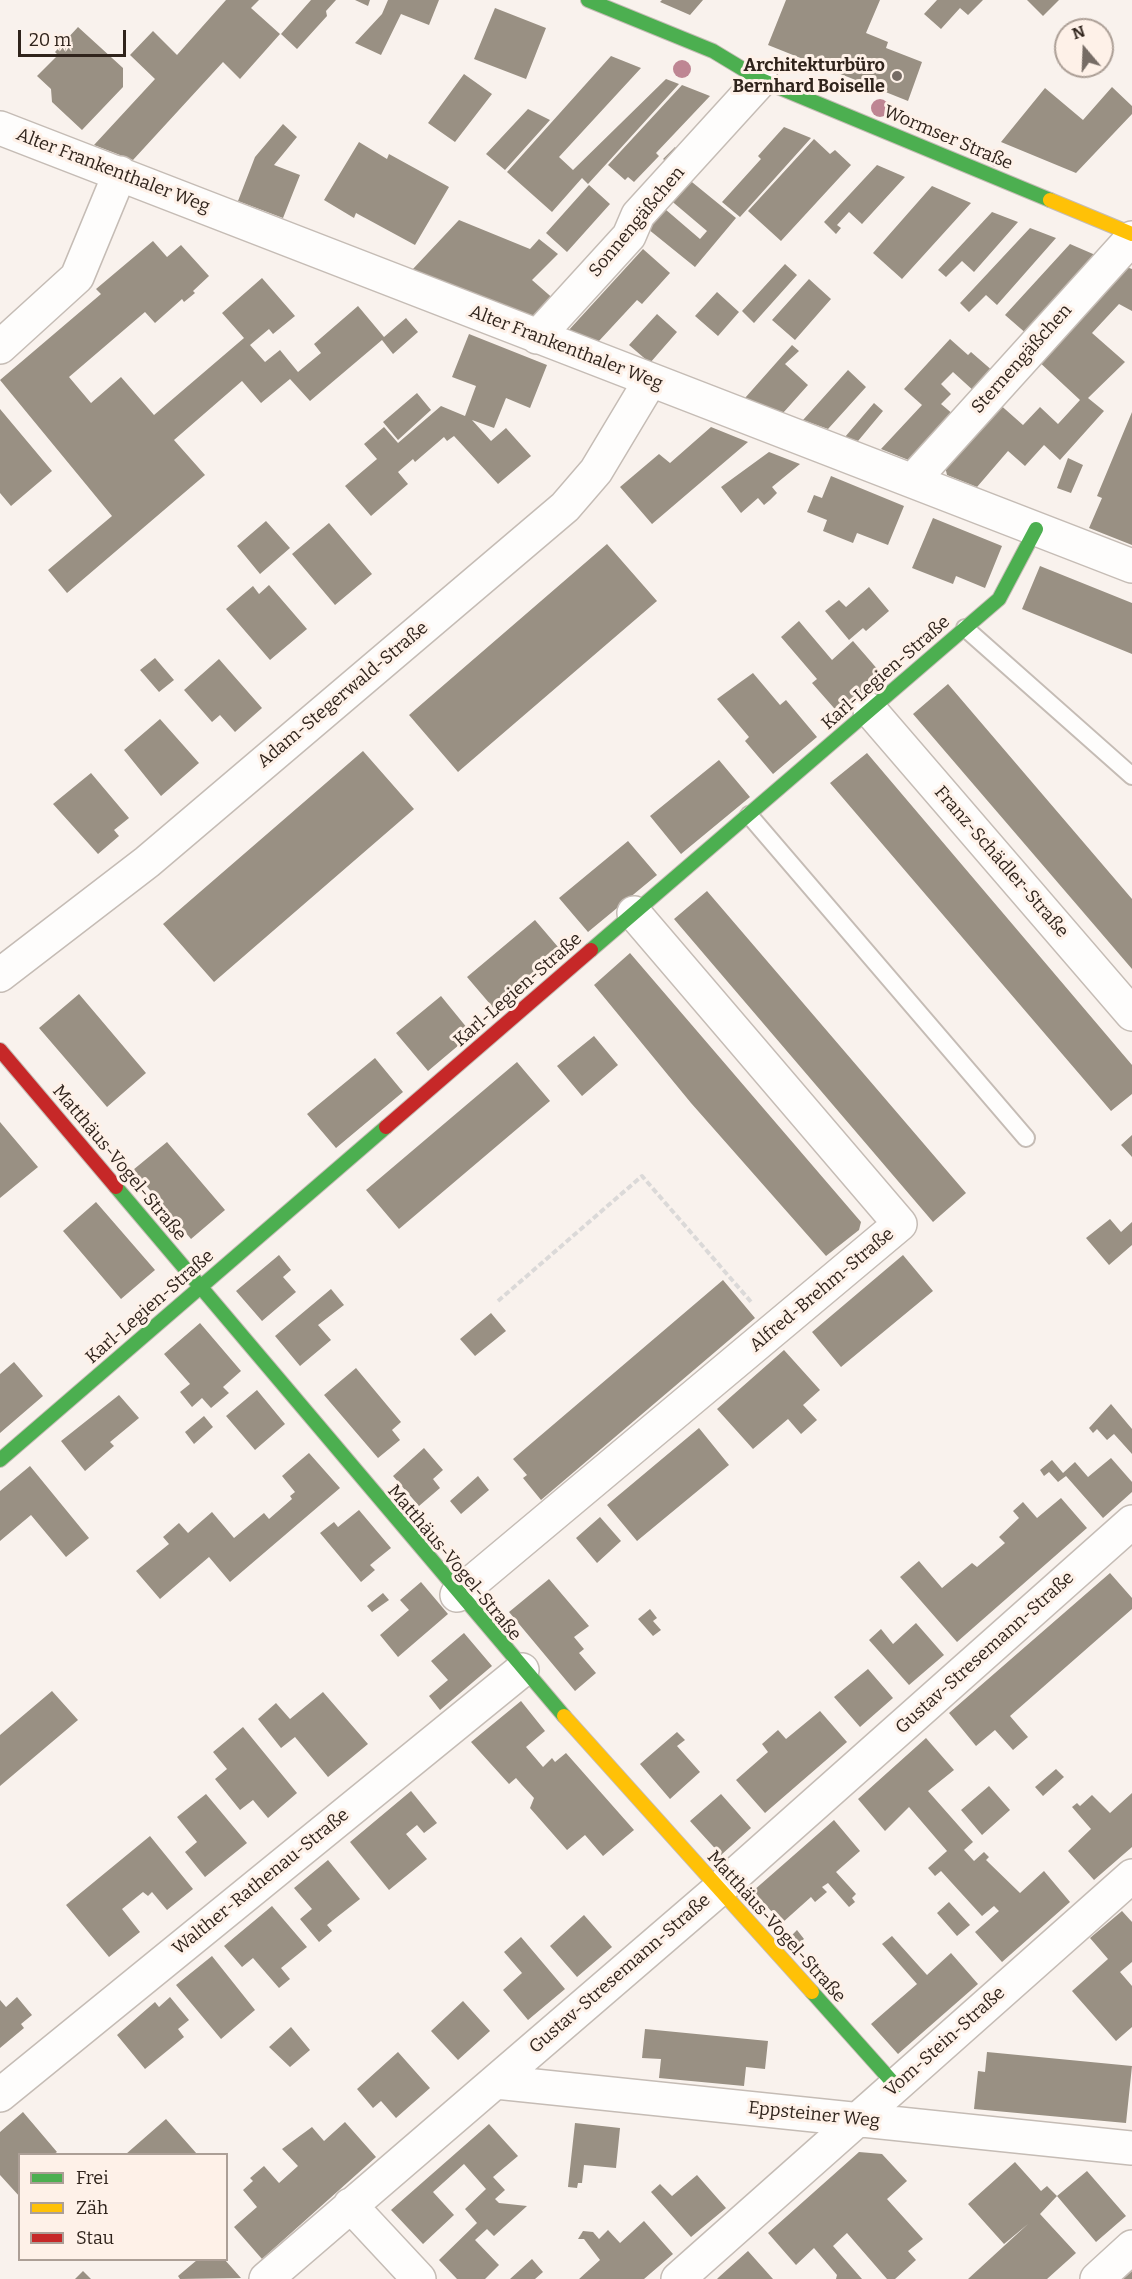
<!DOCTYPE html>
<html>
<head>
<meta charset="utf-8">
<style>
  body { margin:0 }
  #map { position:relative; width:1132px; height:2279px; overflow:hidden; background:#f9f2ed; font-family:Bitter,serif }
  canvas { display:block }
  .legend { position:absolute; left:18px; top:2153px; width:210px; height:108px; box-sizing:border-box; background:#fef1e8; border:2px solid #ac9f96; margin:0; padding:8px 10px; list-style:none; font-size:18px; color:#30241c }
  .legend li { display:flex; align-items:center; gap:12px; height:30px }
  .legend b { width:30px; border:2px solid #ac9f96 }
  .north { position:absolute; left:1054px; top:18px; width:60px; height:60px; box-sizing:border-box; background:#fef1e8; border:2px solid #ac9f96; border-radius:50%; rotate:341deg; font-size:16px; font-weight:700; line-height:24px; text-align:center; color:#30241c }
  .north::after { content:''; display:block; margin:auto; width:21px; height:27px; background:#766c65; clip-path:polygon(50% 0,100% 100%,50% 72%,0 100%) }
  .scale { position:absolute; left:18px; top:30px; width:108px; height:27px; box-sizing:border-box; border:3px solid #30241c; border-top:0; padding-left:8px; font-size:18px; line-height:21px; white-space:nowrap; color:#30241c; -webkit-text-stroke:4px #fef1e8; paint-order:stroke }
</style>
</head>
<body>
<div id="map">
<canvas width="1132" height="2279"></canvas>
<ul class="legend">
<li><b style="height:8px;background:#4caf50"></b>Frei</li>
<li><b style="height:8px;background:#ffc107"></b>Zäh</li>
<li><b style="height:8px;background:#c62828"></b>Stau</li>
</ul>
<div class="north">N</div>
<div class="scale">20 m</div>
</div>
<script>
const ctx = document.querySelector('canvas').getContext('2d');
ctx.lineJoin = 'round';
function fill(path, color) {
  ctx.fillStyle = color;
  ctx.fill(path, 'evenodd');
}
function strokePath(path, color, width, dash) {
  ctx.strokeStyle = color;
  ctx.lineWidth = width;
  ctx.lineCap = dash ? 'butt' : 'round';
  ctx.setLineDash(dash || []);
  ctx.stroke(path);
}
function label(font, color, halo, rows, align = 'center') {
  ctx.font = font + ' Bitter,serif';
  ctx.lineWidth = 6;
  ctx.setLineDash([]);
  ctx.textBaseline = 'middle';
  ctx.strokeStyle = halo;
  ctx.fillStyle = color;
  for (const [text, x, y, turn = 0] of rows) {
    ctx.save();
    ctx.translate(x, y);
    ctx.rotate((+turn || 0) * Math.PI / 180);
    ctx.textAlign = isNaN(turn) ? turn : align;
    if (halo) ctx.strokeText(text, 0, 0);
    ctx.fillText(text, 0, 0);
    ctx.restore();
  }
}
const building = new Path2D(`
  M226 0H259L251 8 280 34 240 79 223 62 133 160 94 145 155 79 130 55 153 31 177 55Z
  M311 0H336L326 11 327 16 297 49 281 34Z
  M355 0H370L368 6Z
  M388 0H439L429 25 401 14 381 55 355 43 382 14Z
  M662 0H703L690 15 660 2Z
  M786 0H880L866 33 888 42 886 48 922 62 908 101 768 45Z
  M937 0H983L968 15 960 8 941 29 924 14Z
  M1027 0H1059L1043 16Z
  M495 8 546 28 526 79 474 59Z
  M78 27 123 68V87L82 130 52 102 51 89 37 76 58 55 55 52Z
  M611 56 641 68 559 157 573 170 666 79 679 84 588 184 582 178 552 212 507 172Z
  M464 74 492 94 455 142 428 123Z
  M682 85 710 96 656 153 659 156 634 182 628 177 625 180 608 165Z
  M1112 87 1132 106V114L1076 173 1001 142 1045 88 1083 120Z
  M528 109 550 120 505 170 486 154Z
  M283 124 297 137 274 165 300 175 283 218 238 201 255 157Z
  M784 127 811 138 740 217 722 202 761 159 758 156Z
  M814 139 830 154 835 150 851 165 781 241 748 211Z
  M359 142 387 159 389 154 449 187 415 245 356 213 354 218 324 200Z
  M675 147 680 152 674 168 663 159Z
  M877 165 905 177 862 224 849 212 837 225 841 228 836 234 824 222Z
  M687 178 736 218 695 267 648 229 665 209 700 239 707 231 668 198Z
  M589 185 610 204 567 252 546 233Z
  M932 186 971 203 902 279 873 253Z
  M992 212 1018 222 974 272 962 261 946 277 938 270Z
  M459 220 530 249 539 239 558 254 532 280 556 301 539 320 412 270Z
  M1030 228 1056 238 997 305 986 295 969 312 960 303Z
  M153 241 167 257 181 245 209 276 193 291 195 293 184 302 182 299 155 323 145 312 69 377 91 403 121 377 154 415 244 338 222 313 262 278 295 316 273 334 269 329 250 345 265 362 280 350 298 372 321 353 314 344 358 306 384 337 406 318 418 332 393 354 382 340 310 401 290 379 261 403 242 381 174 440 205 475 67 593 48 570 112 516 0 380 101 294 96 289Z
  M1070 244 1100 257 1028 335 1005 315Z
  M643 249 670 273 642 304 637 300 598 342 568 331Z
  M785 264 797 275 754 323 742 311Z
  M1121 265 1132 269V311L1119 304 1092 333 1125 362 1088 398 1104 411 1060 460 1044 445 1025 466 1008 451 977 487 947 475 944 462 997 402 1023 425 1040 407 1058 424 1080 400 1036 359Z
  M809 279 831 299 795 340 772 320Z
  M717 292 739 312 718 336 695 316Z
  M657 314 677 332 650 363 629 345Z
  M469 334 547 365 530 408 506 398 494 428 472 420 491 441 506 428 531 456 498 484 454 436 447 441 444 437 415 462 413 459 398 472 408 484 371 516 345 486 377 459 364 444 384 427 398 443 441 406 465 416 476 386 452 377Z
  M950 339 968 355 971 352 994 372 975 392 953 372 941 384 951 394 941 404 954 415 911 461 881 449 922 405 904 389Z
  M792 345 799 351 785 364 808 385 783 413 745 398Z
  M848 370 866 387 828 429 803 420Z
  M417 393 431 410 398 440 383 422Z
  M874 403 883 411 858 441 845 437Z
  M0 409 52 471 11 506 0 493Z
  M1132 412V545L1089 528 1102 498 1097 496Z
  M711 427 748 442 652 524 620 487 659 454 670 463Z
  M769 452 800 464 772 487 777 493 770 500 764 505 758 498 741 513 721 487Z
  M1068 458 1083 465 1071 493 1057 488Z
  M831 476 904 506 888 545 857 533 853 543 823 531 827 520 807 512 814 495 822 498Z
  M933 518 1002 546 985 588 956 576 953 584 912 568Z
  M266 521 290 548 260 574 237 546Z
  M329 523 372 574 335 605 292 554Z
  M607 544 657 601 458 772 409 715Z
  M1040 566 1132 603V654L1022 609Z
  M269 585 307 629 270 660 226 609 253 586 259 594Z
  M869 587 889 611 866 631 863 628 849 640 825 611 839 600 846 607Z
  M799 621 832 660 853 641 886 679 841 716 812 683 817 679 781 637Z
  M155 658 174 680 159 692 140 670Z
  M219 659 262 708 235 732 220 715 212 722 184 690Z
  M753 673 780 705 786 700 817 737 773 774 745 741 749 737 717 699Z
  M948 684 1132 899V969L913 714Z
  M160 719 199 763 161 796 124 750Z
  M363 751 414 809 214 982 163 924Z
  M867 753 1132 1065V1094L1111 1111 830 783Z
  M719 760 750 797 681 854 650 816Z
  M91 773 129 818 114 830 119 836 98 854 53 804Z
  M628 841 657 875 588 932 559 898Z
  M707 891 966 1193 933 1222 674 919Z
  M535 920 564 954 496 1011 467 977Z
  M630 953 861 1222 859 1230 826 1256 691 1103 594 985Z
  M79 994 146 1073 107 1107 39 1028Z
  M441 996 472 1034 428 1071 396 1033Z
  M594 1036 618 1065 582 1096 557 1066Z
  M375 1058 403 1092 336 1148 307 1114Z
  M517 1062 550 1101 399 1229 366 1190Z
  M0 1122 38 1167 0 1198Z
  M1132 1135V1157L1121 1145Z
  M167 1142 225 1210 191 1239 133 1170Z
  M96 1202 155 1270 121 1299 63 1231Z
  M1110 1219 1121 1232 1132 1222V1245L1109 1265 1086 1238Z
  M279 1255 291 1270 283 1277 296 1292 262 1321 236 1291Z
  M903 1255 933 1291 841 1367 812 1332Z
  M723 1280 755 1318 541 1500 523 1478 527 1475 513 1459Z
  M331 1289 344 1305 318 1325 331 1340 300 1366 275 1336Z
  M491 1313 506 1331 475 1356 460 1339Z
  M200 1323 241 1371 223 1387 229 1393 211 1408 202 1398 192 1407 180 1392 190 1384 164 1354Z
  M784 1350 820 1390 803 1405 817 1420 801 1434 788 1419 753 1449 717 1409Z
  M14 1362 43 1396 0 1433V1374Z
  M356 1368 401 1422 392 1430 400 1440 378 1458 324 1395Z
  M257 1390 285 1424 255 1450 226 1416Z
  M119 1395 139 1418 110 1442 114 1446 85 1471 61 1441Z
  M1111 1404 1132 1429V1454L1114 1434 1107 1440 1097 1429 1093 1433 1089 1428Z
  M204 1416 213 1427 194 1444 185 1432Z
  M699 1428 729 1465 637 1541 607 1505Z
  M424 1448 443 1470 433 1479 440 1488 419 1506 393 1476Z
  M309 1453 340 1488 230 1582 209 1557 160 1599 136 1571 169 1544 163 1537 179 1523 188 1533 212 1512 234 1538 264 1513 269 1519 292 1499 290 1496 295 1492 282 1476Z
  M1111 1458 1132 1482V1492L1103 1518 1066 1476 1058 1482 1049 1472 1044 1476 1040 1470 1052 1460 1063 1473 1075 1462 1088 1477Z
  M30 1466 89 1538 66 1557 31 1515 0 1541V1491Z
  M478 1476 489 1490 461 1514 450 1501Z
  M1061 1498 1087 1528 957 1642 900 1577 919 1561 942 1588 972 1563 977 1567 1005 1543 999 1537 1019 1518 1013 1511 1023 1502 1037 1518Z
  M359 1510 391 1548 370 1565 375 1570 361 1582 320 1533 334 1522 338 1527Z
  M600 1517 621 1541 597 1563 576 1538Z
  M1110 1573 1132 1598V1609L1010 1716 1028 1737 1013 1750 995 1730 976 1746 949 1713Z
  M549 1579 589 1626 574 1637 584 1649 579 1653 596 1673 575 1691 509 1612Z
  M421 1582 448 1614 398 1657 380 1635 409 1610 400 1600Z
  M383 1593 389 1600 372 1612 367 1606Z
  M650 1609 657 1618 653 1621 661 1630 653 1636 638 1619Z
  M916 1623 944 1655 909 1685 869 1640 881 1629 893 1644Z
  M464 1633 492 1666 440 1710 429 1696 448 1680 431 1661Z
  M868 1669 893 1698 860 1727 834 1697Z
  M52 1691 78 1720 0 1786V1735Z
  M323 1692 368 1744 328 1777 295 1737 281 1748 258 1719 276 1703 290 1719Z
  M521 1701 545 1731 526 1747 543 1767 552 1758 555 1762 566 1753 634 1830 603 1856 585 1835 567 1850 530 1808 534 1798 522 1785 516 1778 509 1784 471 1742Z
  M820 1711 847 1742 765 1813 736 1780 768 1752 762 1744 778 1730 786 1739Z
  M243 1727 297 1793 268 1818 253 1800 240 1810 215 1779 227 1769 213 1752Z
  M677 1732 685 1740 677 1746 700 1772 670 1799 640 1764Z
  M926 1738 954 1770 928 1791 973 1842 964 1850 974 1861 984 1852 989 1857 986 1860 1020 1893 1044 1871 1070 1902 1002 1962 975 1932 999 1911 994 1906 982 1916 941 1871 935 1876 928 1868 947 1851 909 1807 885 1831 858 1799Z
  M1056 1769 1064 1777 1043 1796 1035 1787Z
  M989 1786 1010 1810 982 1835 961 1810Z
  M411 1791 437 1823 424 1833 417 1825 406 1834 427 1859 389 1890 350 1842Z
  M1132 1793V1847L1094 1880 1068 1851 1091 1829 1072 1807 1077 1803 1080 1806 1092 1795 1110 1813Z
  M206 1794 247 1843 205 1877 185 1852 197 1842 177 1817Z
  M721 1794 751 1828 721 1855 690 1821Z
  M834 1820 860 1851 836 1872 856 1894 852 1898 855 1902 849 1907 828 1883 822 1887 827 1892 815 1902 811 1897 782 1923 753 1891Z
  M150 1836 193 1889 167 1910 152 1892 148 1896 143 1892 122 1909 140 1932 109 1957 66 1905Z
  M328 1860 360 1899 327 1925 332 1931 319 1942 300 1919 312 1909 294 1888Z
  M949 1902 970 1925 957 1936 937 1913Z
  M272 1906 307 1947 281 1968 290 1979 279 1988 253 1958 242 1967 224 1946Z
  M1122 1911 1132 1922V1962L1120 1972 1132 1986V2027L1116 2041 1072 1991 1108 1959 1090 1938Z
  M584 1915 612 1947 577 1977 550 1946Z
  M797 1930 804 1939 799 1943 792 1935Z
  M892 1936 927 1975 951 1953 978 1984 898 2054 871 2024 917 1984 882 1944Z
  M521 1937 565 1989 528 2020 503 1990 522 1973 504 1952Z
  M212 1956 255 2010 221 2039 176 1985Z
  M17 1997 32 2015 21 2024 24 2028 0 2048V2000L6 2007Z
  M170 1997 189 2020 178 2029 184 2037 145 2069 117 2035 155 2002 159 2007Z
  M463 2001 490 2031 458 2060 431 2031Z
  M291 2027 310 2050 290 2067 269 2047Z
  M645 2029 768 2041 765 2069 746 2067 744 2086 659 2078 661 2059 642 2058Z
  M398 2052 430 2088 396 2118 381 2101 373 2108 357 2089Z
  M987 2052 1132 2066 1126 2123 974 2109 978 2071 985 2072Z
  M23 2112 57 2152 54 2154H20V2197L0 2175V2132Z
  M166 2119 197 2154H126Z
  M345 2122 376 2157 262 2259 234 2227 257 2207 243 2190 253 2181 250 2178 264 2166 279 2183 298 2166 282 2149 312 2127 324 2141Z
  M575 2123 620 2128 616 2168 584 2165 582 2183H578L577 2188 568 2187Z
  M489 2124 518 2156 493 2177 505 2190 495 2199 499 2203 527 2206 494 2236 487 2229 475 2240 499 2265 485 2279H457L439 2260 477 2223 465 2209 486 2189 464 2164 433 2192 454 2215 423 2244 391 2210Z
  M859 2152 882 2154 907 2181 887 2199 923 2239 908 2251 916 2260 895 2279H887L847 2233 833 2246 862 2279H836L837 2275 814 2248 796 2265 768 2233Z
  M1015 2162 1041 2191 1047 2186 1057 2196 1040 2214 1076 2253 1047 2279H968L1028 2224 1004 2244 968 2204Z
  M1087 2171 1126 2216 1096 2242 1057 2196Z
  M697 2175 726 2208 691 2237 651 2192 660 2184 672 2196Z
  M644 2221 673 2254 644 2279H579L600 2260 584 2239H578L583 2231 593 2232 599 2239 608 2230 620 2243Z
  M748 2251 773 2279H717L719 2277Z
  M532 2259 543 2272 535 2279H510Z
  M197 2260H225L241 2278 180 2279 178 2276Z
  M83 2271 91 2279H75Z
  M1132 2271V2279H1123Z`);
const path = new Path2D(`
  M498 1301 642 1176 752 1303`);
const lane = new Path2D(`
  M965 628 1132 776
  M749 815 1026 1138`);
const street = new Path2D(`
  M0 128 1132 566
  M537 337 629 236 638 215 761 80
  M0 347 77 277 120 173
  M913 480 1132 238
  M870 710 1132 1014
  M0 975 147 862 565 507 596 471 650 381
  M457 1595 900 1224 634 913
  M496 2082 1132 2148
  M0 2095 522 1670
  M350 2205 419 2279
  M266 2279 718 1890 1132 1522
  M678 2279 1132 1876
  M1097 2279 1132 2247`);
const fast = new Path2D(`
  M588 0 713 51 761 80 1050 200
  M591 950 999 599 1036 529
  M116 1187 564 1716
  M0 1460 386 1127
  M812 1992 896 2086`);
const slow = new Path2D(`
  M1050 200 1132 234
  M564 1716 812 1992`);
const jam = new Path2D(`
  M0 1050 116 1187
  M386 1127 591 950`);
const trees = [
  [682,69],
  [880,108],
  [997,158]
];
const markers = [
  [897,76,6,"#766c65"]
];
const poiNames = [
  ["Architekturbüro",885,66],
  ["Bernhard Boiselle",885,87]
];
const streetNames = [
  ["Wormser Straße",948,138,23],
  ["Alter Frankenthaler Weg",113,171,21],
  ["Sonnengäßchen",637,222,-50],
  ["Alter Frankenthaler Weg",566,348,21],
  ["Sternengäßchen",1022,359,-48],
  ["Karl-Legien-Straße",886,673,-41],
  ["Adam-Stegerwald-Straße",343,695,-40],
  ["Franz-Schädler-Straße",1001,862,49],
  ["Karl-Legien-Straße",518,990,-41],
  ["Matthäus-Vogel-Straße",119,1163,50],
  ["Alfred-Brehm-Straße",822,1290,-40],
  ["Karl-Legien-Straße",150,1307,-41],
  ["Matthäus-Vogel-Straße",454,1563,50],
  ["Gustav-Stresemann-Straße",985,1653,-42],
  ["Walther-Rathenau-Straße",261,1882,-39],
  ["Matthäus-Vogel-Straße",776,1927,48],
  ["Gustav-Stresemann-Straße",620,1974,-41],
  ["Vom-Stein-Straße",945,2042,-42],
  ["Eppsteiner Weg",814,2115,6]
];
fill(building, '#999083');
strokePath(lane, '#c5bcb5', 20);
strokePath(street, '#c5bcb5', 36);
strokePath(fast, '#c5bcb5', 16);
strokePath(slow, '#c5bcb5', 16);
strokePath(jam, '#c5bcb5', 16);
strokePath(path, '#dbd9d8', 4, [6, 3]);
strokePath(lane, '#fefdfc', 16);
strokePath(street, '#fefdfc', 33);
strokePath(fast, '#4caf50', 14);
strokePath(slow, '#ffc107', 14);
strokePath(jam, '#c62828', 14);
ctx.fillStyle = '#be8693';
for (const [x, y] of trees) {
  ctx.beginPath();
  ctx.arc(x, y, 9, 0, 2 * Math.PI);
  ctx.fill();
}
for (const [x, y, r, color] of markers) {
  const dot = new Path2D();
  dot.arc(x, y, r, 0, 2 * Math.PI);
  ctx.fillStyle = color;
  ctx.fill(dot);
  strokePath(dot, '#fef1e8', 2);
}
label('bold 18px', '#30241c', '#fef1e8', poiNames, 'right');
label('18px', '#30241c', '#fef1e8', streetNames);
</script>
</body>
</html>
